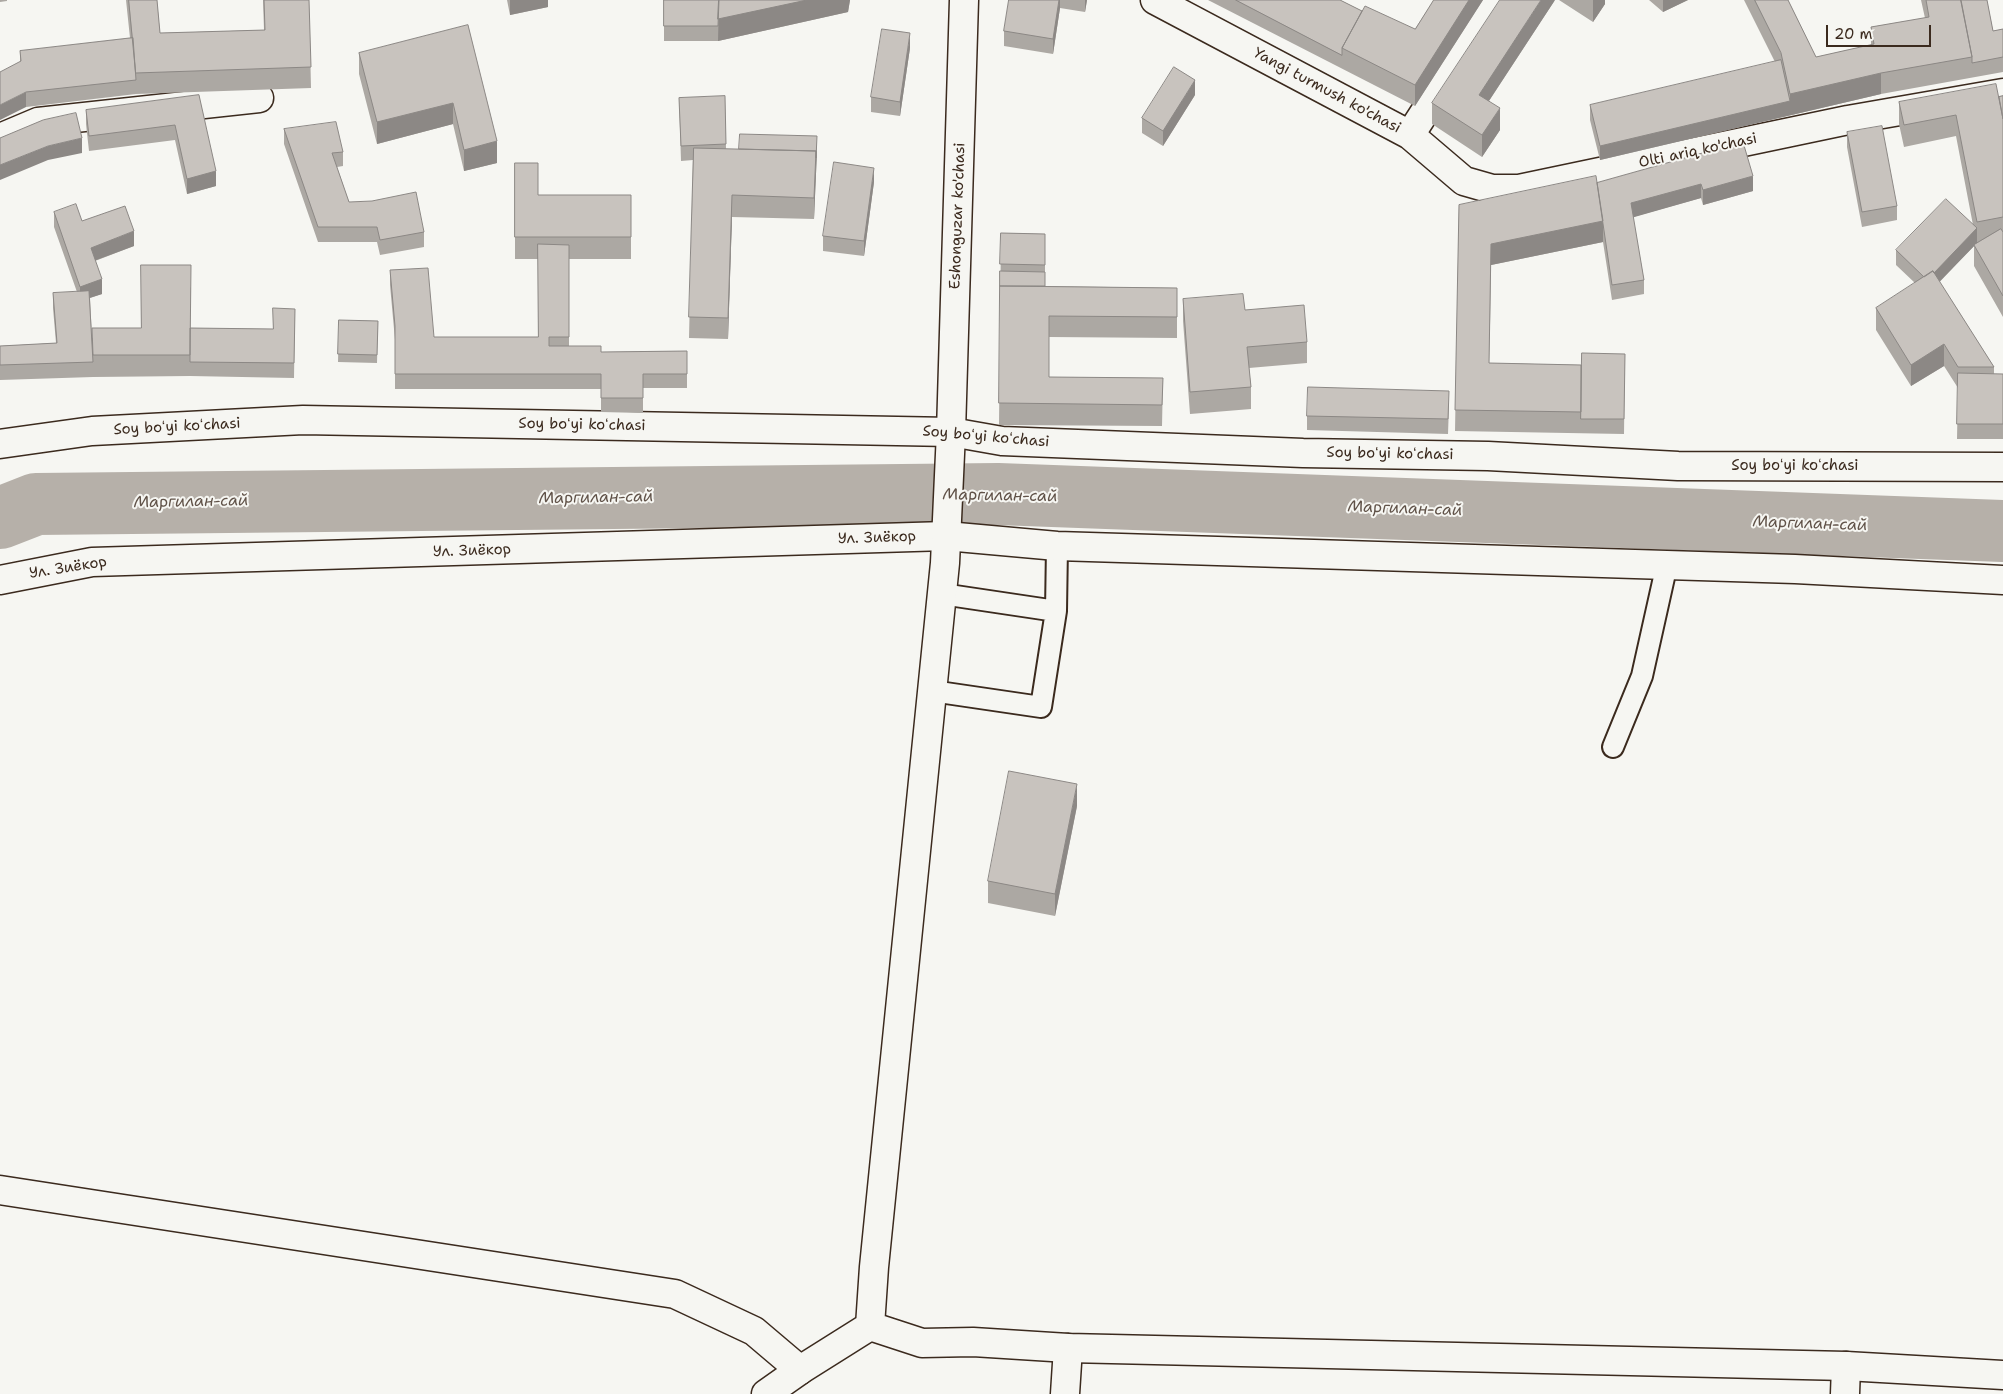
<!DOCTYPE html>
<html>
<head>
<meta charset="utf-8">
<style>
  body { margin:0 }
  #map { position:relative; width:2003px; height:1394px; overflow:hidden; background:#f6f6f2; font-family:"Shantell Sans",sans-serif }
  canvas { display:block }
  .scale { position:absolute; left:1826px; top:25px; width:105px; height:22px; box-sizing:border-box; border:2px solid #3b2a1e; border-top:0; padding-left:6px; font-size:15px; line-height:18px; white-space:nowrap; color:#3b2a1e; -webkit-text-stroke:4px #f6f6f2; paint-order:stroke }
</style>
</head>
<body>
<div id="map">
<canvas width="2003" height="1394"></canvas>
<div class="scale">20 m</div>
</div>
<script>
const ctx = document.querySelector('canvas').getContext('2d');
ctx.lineJoin = 'round';
function strokePath(path, color, width, dash) {
  ctx.strokeStyle = color;
  ctx.lineWidth = width;
  ctx.lineCap = dash ? 'butt' : 'round';
  ctx.setLineDash(dash || []);
  ctx.stroke(path);
}
function fill(path, color) {
  ctx.fillStyle = color;
  ctx.fill(path, 'evenodd');
}
function label(font, color, halo, rows, align = 'center') {
  ctx.font = font + ' "Shantell Sans",sans-serif';
  ctx.lineWidth = 4;
  ctx.setLineDash([]);
  ctx.textBaseline = 'middle';
  ctx.strokeStyle = halo;
  ctx.fillStyle = color;
  for (const [text, x, y, turn = 0] of rows) {
    ctx.save();
    ctx.translate(x, y);
    ctx.rotate((+turn || 0) * Math.PI / 180);
    ctx.textAlign = isNaN(turn) ? turn : align;
    if (halo) ctx.strokeText(text, 0, 0);
    ctx.fillText(text, 0, 0);
    ctx.restore();
  }
}
const river = new Path2D(`
  M0 518 36 504 998 494 2003 531`);
const service = new Path2D(`
  M1056 611 1057 546
  M932 691 1041 707 1056 611 942 594
  M1613 747 1642 676 1667 564`);
const minor = new Path2D(`
  M1155 0 1410 135 1497 0
  M1410 135 1464 181 1492 189H1519L1848 120 2003 93
  M0 138 38 122 259 98
  M0 444 92 431 303 420 951 432 1002 441 1303 453 1488 456 1678 466 2003 467
  M0 580 92 562 946 536 1057 546 1795 569 2003 580
  M0 1190 675 1294 754 1331 800 1370
  M1065 1394 1068 1348
  M1845 1394 1846 1366`);
const tertiary = new Path2D(`
  M870 1326 874 1267 945 563 951 432 964 0
  M870 1326 922 1343 973 1342 1068 1348 1846 1366 2003 1375
  M766 1394 800 1370 870 1326`);
const wall = new Path2D(`
  M0 0H7V1L0 2Z
  M126 0H157L160 33 264 30 263 0H309L311 88 136 94 26 107 20 62V51L130 38Z
  M507 0H548V7L510 15Z
  M664 0H850L848 12 718 41H664Z
  M1009 0H1087L1085 12 1060 8 1053 54 1004 46V31Z
  M1208 0H1340L1362 11 1415 29 1434 0H1483L1415 106Z
  M1555 0 1489 101 1500 130 1482 157 1432 124V103Z
  M1559 0H1605V4L1593 22Z
  M1649 0H1688L1663 12Z
  M1744 0H1788L1816 57 1871 45V27L1925 18 1921 0H1987L1993 31 2003 29V72L1881 94 1600 160 1590 120V105L1775 62Z
  M468 25 497 163 464 171 453 124 377 144 359 74V53Z
  M910 48 900 116 871 112V97Z
  M199 95 216 186 187 194 175 140 89 151 86 124V110Z
  M1195 95 1163 146 1142 133V118Z
  M725 96 726 149 817 151 814 219 732 217 728 339 689 338 693 160 681 161 679 98Z
  M2003 96V317L1974 266V246L1939 281 1994 367V374H2003V439H1957L1958 388 1944 366 1911 386 1876 330V308L1915 283 1896 265V250L1973 225 1956 136 1904 147 1899 124V102Z
  M284 129 343 152V166L337 167 349 202 424 232V247L380 255 377 242H318L284 144Z
  M1847 132 1897 206V220L1862 227 1847 147Z
  M1743 142 1753 191 1703 205 1701 198 1633 217 1644 280V294L1612 300 1603 242 1491 265 1489 363 1581 365 1625 354 1624 434 1455 431 1459 205 1597 183Z
  M515 163 538 195H631V259H569V346L601 352 687 351V388H643V413L601 412V389H395V340L390 285V270L434 337H538V259H515Z
  M874 182 864 256 823 251V236Z
  M54 212 134 246 95 261 102 294 90 298 92 338 141 328 191 287 190 328 273 329 295 309 294 378 190 376 93 377 0 380V346L56 343 53 308V293L77 292 54 227Z
  M1001 233 1045 234V286L1177 288V338L1049 337V377L1163 378 1162 426 999 425Z
  M1183 299 1245 310 1307 342V363L1249 368 1251 387V409L1190 414 1183 321Z
  M339 320 378 321 377 363 338 362Z
  M1449 405 1448 434 1307 430V416Z
  M1077 806 1055 916 988 903V881Z`);
const shadedWall = new Path2D(`
  M510 0H548V7L510 15Z
  M719 0H850L848 12 718 41Z
  M1059 0H1060V8L1053 54V39Z
  M1085 0H1087L1085 12Z
  M1469 0H1483L1415 106V85Z
  M1541 0H1555L1479 116V95Z
  M1593 0H1605V4L1593 22Z
  M1663 0H1688L1663 12Z
  M910 33V48L900 116V102Z
  M1881 73V94L1600 160V146L1790 101V94Z
  M1195 80V95L1163 146V131Z
  M26 92V107L0 120V105Z
  M453 103V124L377 144V122Z
  M1500 108V130L1482 157V135Z
  M817 136V151L814 219V198Z
  M82 138V153L48 160 0 180V165L48 146Z
  M497 141V163L464 171V150Z
  M874 168V182L864 256V241Z
  M216 171V186L187 194V179Z
  M1753 176V191L1703 205V190Z
  M1701 184V198L1631 218V203Z
  M732 195V217L728 339V318Z
  M1603 221V242L1491 265 1489 385 1491 244Z
  M1977 228V243L1927 295V280Z
  M134 231V246L91 262V248Z
  M102 279V294L80 301V287Z
  M1944 344V366L1911 386V365Z
  M1077 784V806L1055 916V894Z`);
const building = new Path2D(`
  M129 0H157L160 33 265 30 264 0H309L311 67 136 73Z
  M664 0H719L718 26H664Z
  M719 0H807L718 19Z
  M1009 0H1059L1053 39 1004 31Z
  M1236 0H1340L1362 11 1342 48V55Z
  M1434 0H1469L1415 85 1342 48 1365 6 1415 29Z
  M1500 0H1541L1479 95 1500 108 1482 135 1432 103Z
  M1755 0H1788L1816 57 1874 44 1871 27 1929 17 1926 0H1961L1972 57 1881 73 1790 94 1781 53Z
  M1961 0H1987L1993 31 2003 29V57L1972 63V57Z
  M468 25 497 141 464 150 453 103 377 122 359 53Z
  M882 29 910 33 900 102 871 97Z
  M133 38 136 80 26 92 0 105V72L21 61 20 51Z
  M1781 60 1790 101 1600 146 1590 105Z
  M1174 67 1195 80 1163 131 1142 118Z
  M1996 84 2003 119V217L1977 222 1956 115 1904 125 1899 102Z
  M199 95 216 171 187 179 175 125 89 136 86 110Z
  M725 96 726 144 681 146 679 98Z
  M2003 96V119L1999 97Z
  M76 113 82 138 48 146 0 165V138L43 120Z
  M336 122 343 152 332 153 349 202 372 201 416 192 424 232 380 240 377 227H318L284 129Z
  M1882 126 1897 206 1862 212 1847 132Z
  M740 134 817 136 816 158V151L739 149Z
  M1743 142 1753 176 1703 190 1701 184 1631 203 1644 280 1612 285 1597 183Z
  M694 148 816 151 814 198 732 195 728 318 689 317Z
  M834 162 874 168 864 241 823 236Z
  M515 163H538V195H631V237H515Z
  M1596 176 1603 221 1491 244 1489 363 1581 365V412L1455 410 1459 205Z
  M1946 199 1977 228 1934 273 1933 271 1924 277 1896 250Z
  M76 204 82 221 125 206 134 231 91 248 102 279 80 287 54 212Z
  M2001 229 2003 232V296L1974 245Z
  M1001 233 1045 234V265L1000 264Z
  M538 244 569 245V337H549V346H601V352L687 351V374H643V398H601V374H395V326L390 270 428 268 434 337H538Z
  M141 265H191L190 355H93L92 328H141Z
  M1000 271 1045 272V286H1000Z
  M1933 271 1994 367H1958L1944 344 1911 365 1876 308Z
  M1000 286 1177 288V317L1049 316V377L1163 378 1162 405 999 403Z
  M89 291 93 362 0 365V346L57 343 53 293Z
  M1243 294 1245 310 1304 305 1307 342 1247 347 1251 387 1190 392 1183 299Z
  M273 308 295 309 294 363 190 362V328L273 329Z
  M339 320 378 321 377 355 338 354Z
  M1582 353 1625 354 1624 419H1581Z
  M1958 373 2003 374V424H1957Z
  M1308 387 1449 391 1448 419 1307 416Z
  M1009 771 1077 784 1055 894 988 881Z`);
const streetNames = [
  ["Yangi turmush ko'chasi",1327,91,28],
  ["Olti ariq ko'chasi",1698,151,-12],
  ["Eshonguzar ko'chasi",958,216,-88],
  ["Soy boʻyi koʻchasi",582,425,1],
  ["Soy boʻyi koʻchasi",177,427,-3],
  ["Soy boʻyi koʻchasi",986,437,5],
  ["Soy boʻyi koʻchasi",1390,454,1],
  ["Soy boʻyi koʻchasi",1795,466],
  ["Ул. Зиёкор",877,538,-2],
  ["Ул. Зиёкор",472,551,-2],
  ["Ул. Зиёкор",68,568,-9]
];
const waterNames = [
  ["Маргилан-сай",1000,496,1],
  ["Маргилан-сай",596,498,-1],
  ["Маргилан-сай",191,502,-1],
  ["Маргилан-сай",1405,509,2],
  ["Маргилан-сай",1810,524,2]
];
strokePath(river, '#b6b0a9', 62);
strokePath(service, '#3b2a1e', 24);
strokePath(minor, '#3b2a1e', 31);
strokePath(tertiary, '#3b2a1e', 31);
strokePath(service, '#f6f6f2', 20);
strokePath(minor, '#f6f6f2', 28);
strokePath(tertiary, '#f6f6f2', 28);
fill(wall, '#aca8a3');
fill(shadedWall, '#8c8885');
fill(building, '#c8c3be');
strokePath(building, '#8c8885', 1);
label('15px', '#3b2a1e', '#f6f6f2', streetNames);
label('italic 16px', '#605248', '#f6f6f2', waterNames);
</script>
</body>
</html>
